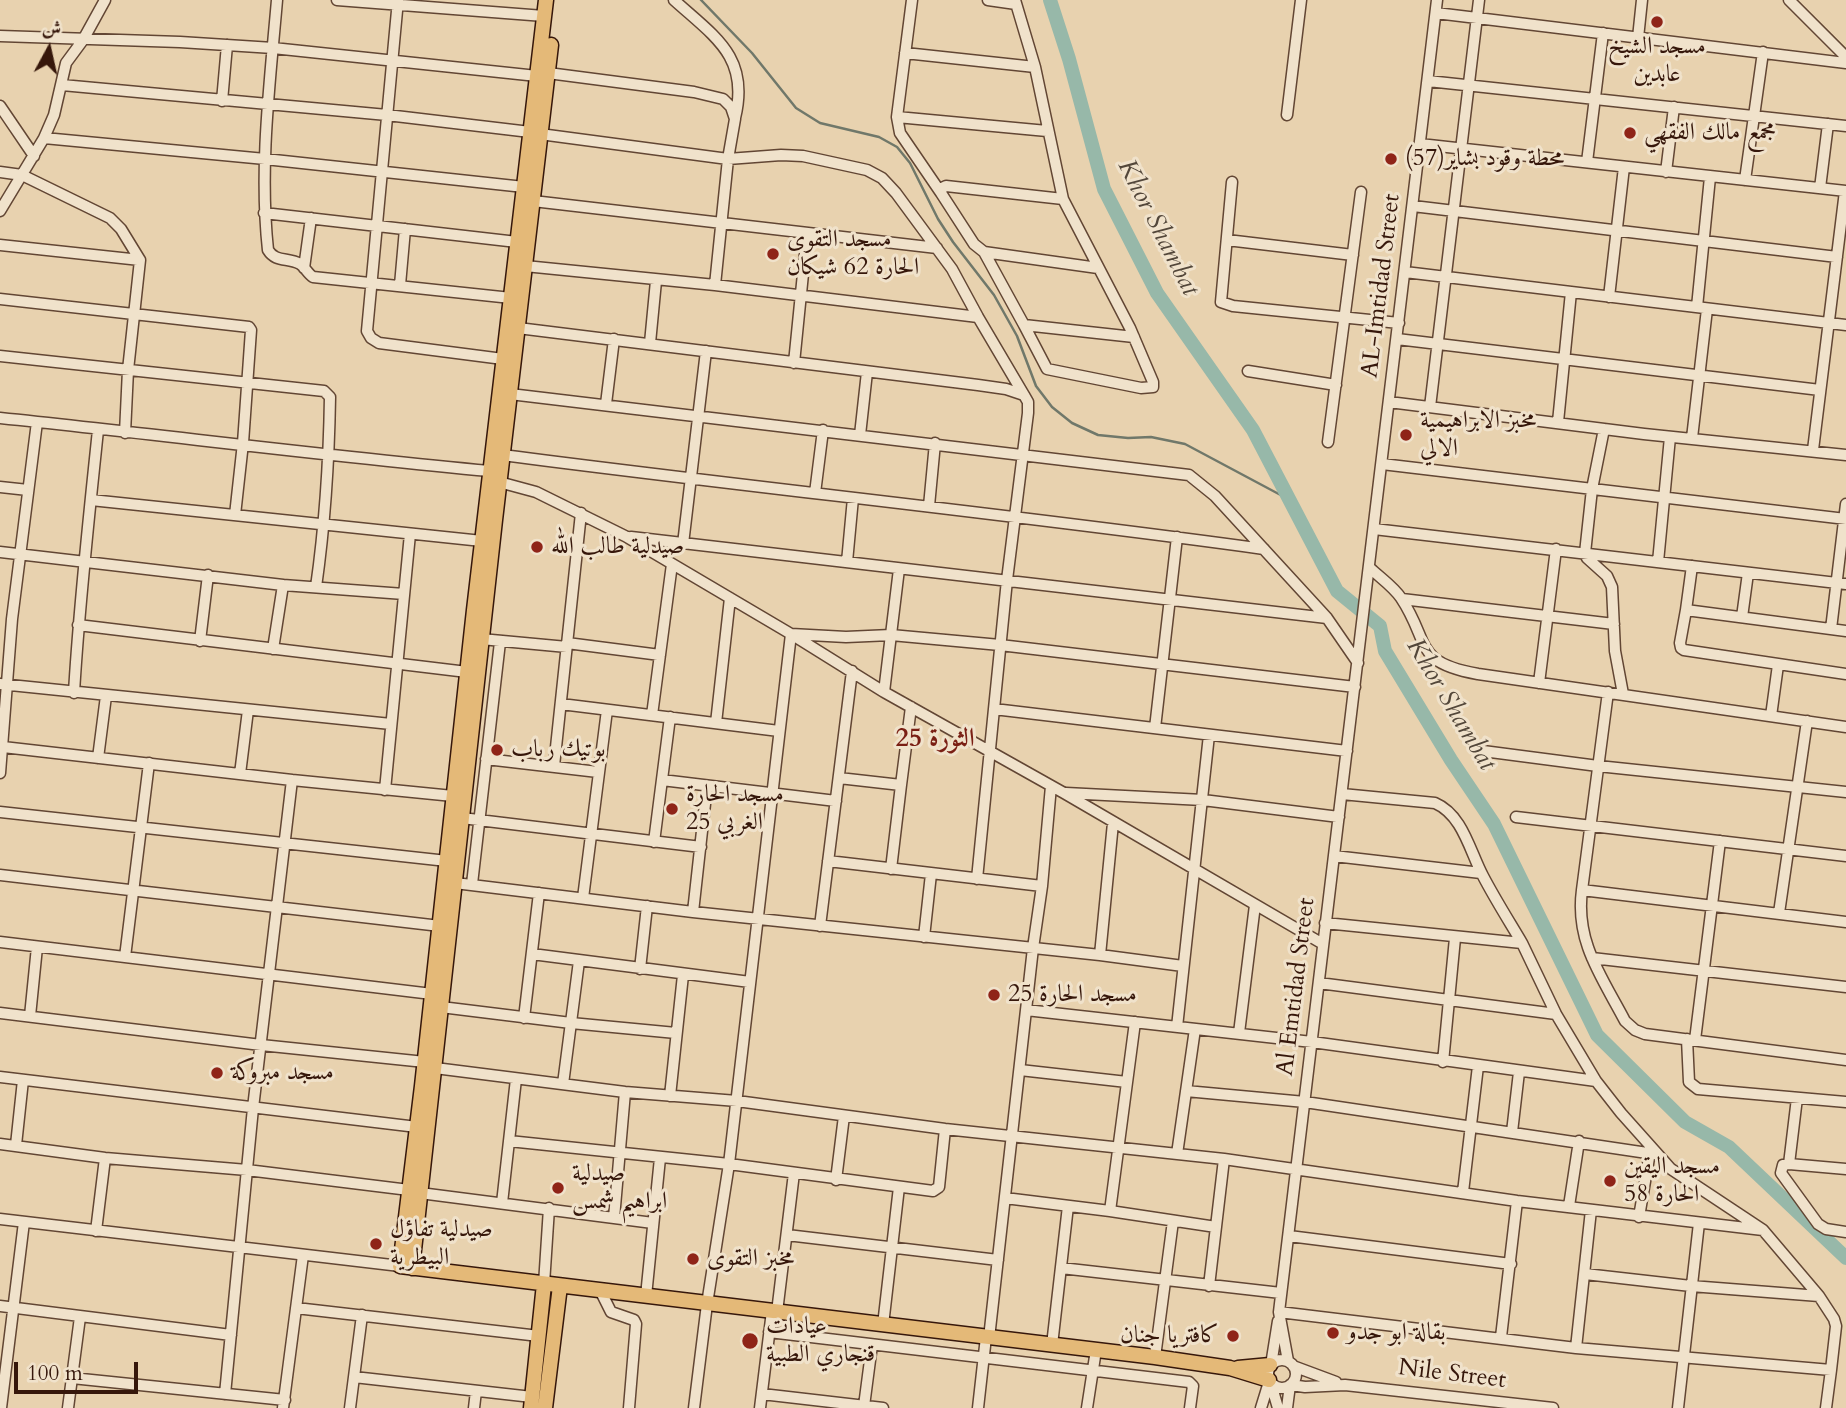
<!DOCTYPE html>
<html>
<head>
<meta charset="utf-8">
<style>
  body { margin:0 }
  #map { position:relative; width:1846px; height:1408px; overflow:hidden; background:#e8d2af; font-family:Cardo,Amiri,serif }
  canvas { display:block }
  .north { position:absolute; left:14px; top:14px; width:70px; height:70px; -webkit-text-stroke:5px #f0e2cb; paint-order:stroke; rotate:8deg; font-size:19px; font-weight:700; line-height:28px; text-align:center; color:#36170b }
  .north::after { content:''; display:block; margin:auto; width:24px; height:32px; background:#36170b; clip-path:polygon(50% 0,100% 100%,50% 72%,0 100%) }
  .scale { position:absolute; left:14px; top:1362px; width:124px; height:32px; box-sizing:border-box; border:4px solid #36170b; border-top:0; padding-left:9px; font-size:21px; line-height:24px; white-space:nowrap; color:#36170b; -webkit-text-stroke:5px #f0e2cb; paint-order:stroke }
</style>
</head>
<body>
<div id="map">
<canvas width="1846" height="1408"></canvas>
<div class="north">ش</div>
<div class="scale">100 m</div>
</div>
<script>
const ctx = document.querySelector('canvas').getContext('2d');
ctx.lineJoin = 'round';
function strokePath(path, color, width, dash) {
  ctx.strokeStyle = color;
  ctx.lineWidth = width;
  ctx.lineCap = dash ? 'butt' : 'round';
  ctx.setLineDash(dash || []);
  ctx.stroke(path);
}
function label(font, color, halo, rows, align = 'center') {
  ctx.font = font + ' Cardo,Amiri,serif';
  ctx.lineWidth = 6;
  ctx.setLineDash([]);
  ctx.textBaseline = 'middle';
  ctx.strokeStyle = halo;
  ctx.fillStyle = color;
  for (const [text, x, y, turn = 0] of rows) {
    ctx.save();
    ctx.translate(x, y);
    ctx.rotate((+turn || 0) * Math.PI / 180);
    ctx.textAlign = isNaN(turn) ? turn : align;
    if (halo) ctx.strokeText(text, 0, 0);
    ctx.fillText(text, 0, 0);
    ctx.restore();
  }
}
const stream = new Path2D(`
  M701 0 752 53 796 108 820 123 879 137 897 147 910 163 938 219 953 242 994 295 1017 336 1036 386 1052 407 1072 423 1098 435 1128 438 1151 437 1185 444 1290 500`);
const river = new Path2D(`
  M1050 0 1069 59 1104 189 1157 293 1253 430 1337 591 1380 626 1385 651 1451 760 1494 824 1597 1035 1685 1122 1729 1147 1846 1258`);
const minor = new Path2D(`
  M277 0C270 82 259 167 268 250 276 263 288 257 300 264 305 267 308 274 313 277L511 298
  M337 0 544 16
  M398 0 367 331 371 338 379 343 503 359
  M674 0C715 37 750 57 735 118
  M912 0 897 117 900 133 941 193
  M988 0 1016 4
  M1015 0 1035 67 1063 199 1130 328 1153 382V387L1141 388 1047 369 1024 325
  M1789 0 1846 57
  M1436 13 1846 63
  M0 36 180 42 273 48 537 76
  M1638 38 1642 0
  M905 53 1035 67
  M548 73 694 92 723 99 731 107 735 119 728 159 715 285
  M1428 81 1846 126
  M62 85 387 115 530 132
  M222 101 227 45
  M0 106 34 156
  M1287 115 1301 0
  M897 117 1047 131
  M540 134 728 159 781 155 803 156 867 170 882 178 896 193 952 269 978 317 1024 395
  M44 138 265 159 524 187
  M1420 144 1846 191
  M1587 162 1603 33
  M0 172 22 175 110 218 121 229 140 260 128 370 125 433
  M1666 172 1674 107
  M1745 180 1763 52
  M1232 182 1221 302 1233 306 1399 323
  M1820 188 1828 124
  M1063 199 946 186 942 188 941 193 974 244 984 252 1098 268
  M533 201 937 248
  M1413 206 1837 257
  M0 211 44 138 54 115 66 63 83 40 105 0
  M264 213 517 242
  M1227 240 1353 255
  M0 245 140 260
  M984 252 1024 325 1134 337
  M525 266 715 285 978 317
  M304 268 311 218
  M1405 272 1846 325
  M400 285 405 229
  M1609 297 1624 167
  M0 299 249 327 251 330 243 443 235 515
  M1697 307 1710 177
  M518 328 978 385 1006 389 1024 395 1028 402V413L1007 580 994 709
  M1397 339 1820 390
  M650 343 656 281
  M0 356 324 391 330 397C329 461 325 524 316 587
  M794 363 807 234
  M1248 371 1336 385
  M510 394 1189 475 1215 496 1327 618 1358 663
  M1389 402 1644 434 1846 455
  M606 404 614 339
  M1430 407 1479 0
  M0 418C164 435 326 456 490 471
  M1558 422 1571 292
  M1604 429 1592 489 1585 553 1587 558 1607 576 1612 587 1615 651 1623 694
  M860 435 867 372
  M1692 438 1707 309
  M1328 442 1361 192
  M1813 450 1845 191
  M502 455C756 488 1010 514 1264 549
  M1382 464 1846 519
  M499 482 536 492 625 536 791 634 884 692 1064 793 1323 944
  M0 487 28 490
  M815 493 823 430
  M91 500 482 541
  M929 506 935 443
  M1374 529 1846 584
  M631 537 1327 618
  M683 544 706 351
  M0 552 283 585 404 594
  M847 562 853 498
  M1658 562 1670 437
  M1692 566 1686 610 1846 631
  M1369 567C1379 577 1393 586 1401 598 1431 643 1412 662 1478 674L1846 727
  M1402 599 1614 624
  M1686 610 1680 643 1681 648 1684 650 1846 674
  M1742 617 1748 573
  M78 625 467 672
  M1831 629 1846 504
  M481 639 567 647
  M200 641 208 575
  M567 643 660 655
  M273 649 283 585
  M1539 683 1556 549
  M0 684 391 724
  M884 692 899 569
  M74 693C79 605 89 517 98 430
  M561 704 779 731
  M652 715 672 564
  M1771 716 1778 665
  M716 723 730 598
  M1155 728 1177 537
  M3 747 292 780
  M1483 751 1598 766 1846 792
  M98 758 106 696
  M486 759 598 772
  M554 766 581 513
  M0 773 12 619 37 422
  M240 774 248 710
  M839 778 901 785 911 707
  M662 780 836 801
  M385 790 410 534
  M1066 793 1203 800 1339 817
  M1342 794 1435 803C1463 815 1470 852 1483 876 1495 899 1509 921 1522 943
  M0 812 447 861
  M1516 817 1846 856
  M462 818 701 847
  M654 842 670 717
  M1334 856 1481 873
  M828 861 1042 886
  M891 869 901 785
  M0 875 440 926
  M977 879 994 709 1347 751
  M455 883 693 912 1100 955 1183 966
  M472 884 500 642
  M1582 890 1608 692
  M583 898 607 710
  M693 912 707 786
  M1779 913 1807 721
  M1846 922 1582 890C1575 942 1602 977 1625 1021L1635 1030 1645 1034 1846 1060
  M820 926 852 671
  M924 937 931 874
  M0 942 432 994
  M532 954 750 982
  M1100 955 1113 823
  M125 957 149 763
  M1592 958 1846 987
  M640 969 647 906
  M1319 983 1556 1014
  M441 1007 571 1023 676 1033
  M1026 1010 1312 1042 1596 1081
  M0 1013 261 1045 425 1062
  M30 1016 37 947
  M524 1018 539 893
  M1177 1027 1209 735
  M1239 1033 1255 905
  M1687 1039 1689 1082 1698 1089 1846 1102
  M1695 1040 1720 841
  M1443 1062 1455 938
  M435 1068 625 1092 737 1101 945 1129 1224 1159 1517 1201 1763 1230
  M1020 1070 1127 1082
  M0 1077 417 1127
  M563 1084 579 961
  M1186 1091 1305 1102 1654 1154
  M670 1096 683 975
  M1797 1098 1789 1164 1846 1169
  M1512 1132 1519 1072
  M509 1141 729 1164 933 1191 939 1187 945 1129
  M0 1144 105 1158 247 1170 409 1190
  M16 1145 23 1080
  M1177 1154 1195 1029
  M1789 1164 1783 1165 1781 1173 1818 1224 1826 1229 1846 1232
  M836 1180 844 1116
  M1463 1192 1478 1066
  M420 1193 653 1223
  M1005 1198 1110 1211 1216 1227
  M502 1203 516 1079
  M1569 1206 1579 1141
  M1110 1211 1135 1022
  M1639 1217 1650 1152
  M614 1218 625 1092
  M0 1219 400 1266
  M96 1231 105 1158
  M787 1235 998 1260
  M1289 1236 1511 1264
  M1061 1268 1281 1293
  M1585 1274 1691 1286 1819 1296
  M544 1284 549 1208
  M1209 1286 1224 1159
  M601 1292 611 1312 634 1320 636 1324 629 1408
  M646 1296 660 1158
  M0 1306 231 1335
  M296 1308 539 1336
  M777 1312 794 1173
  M1279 1312 1576 1348 1831 1370 1836 1326 1834 1319 1819 1296 1763 1230 1671 1169 1621 1113 1596 1081 1556 1014 1522 943 1325 923
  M883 1325 899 1187
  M769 1332 1189 1382 1193 1386 1190 1408
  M1501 1337 1517 1201
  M989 1338 1033 948 1042 886 1051 786
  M1052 1345 1068 1206
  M1576 1348 1591 1210
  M1155 1357 1173 1221
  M1268 1374a14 14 0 1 1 28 0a14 14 0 1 1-28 0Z
  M1288 1361 1279 1312 1437 0
  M1271 1365 1278 1321
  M1293 1366 1336 1382
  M354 1377 532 1397
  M72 1378 285 1400
  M1271 1384 1278 1408
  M1291 1385 1305 1387 1345 1385 1553 1408
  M225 1394 253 1108 292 780 453 796
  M762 1394 883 1408
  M864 1406 872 1345
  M1 1408 24 1222
  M68 1408 80 1317
  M283 1408 303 1255
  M350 1408 362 1315
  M474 1408 476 1391
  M694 1408 707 1304 729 1164 791 634 846 637 891 635 1000 645 1355 687
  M760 1408 772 1311
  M978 1408 986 1337
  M1087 1408 1096 1350
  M1261 1408 1269 1382
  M1287 1408 1290 1385
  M1678 1408 1699 1223
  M1826 1408 1831 1370`);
const major = new Path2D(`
  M546 0 474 610 422 1086 400 1266 1155 1357 1230 1368 1269 1380
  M412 1268 495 520 551 45
  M1238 1368 1270 1365
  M531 1408 544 1284
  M545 1408 560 1286`);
const markers = [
  [1657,22,7,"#8f2418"],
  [1630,133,7,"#8f2418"],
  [1391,159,7,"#8f2418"],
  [773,254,7,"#8f2418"],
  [1406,435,7,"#8f2418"],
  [537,547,7,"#8f2418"],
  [497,750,7,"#8f2418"],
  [672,809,7,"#8f2418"],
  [994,995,7,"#8f2418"],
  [217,1073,7,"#8f2418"],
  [1610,1181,7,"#8f2418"],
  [558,1188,7,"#8f2418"],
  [376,1244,7,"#8f2418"],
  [693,1259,7,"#8f2418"],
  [1333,1333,7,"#8f2418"],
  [1233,1336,7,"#8f2418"],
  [750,1341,9,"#8f2418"]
];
const poiNames = [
  ["مسجد الشيخ",1657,47,"center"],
  ["عابدين",1657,75,"center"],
  ["مجمع مالك الفقهي",1644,133],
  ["محطة وقود بشاير(57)",1405,159],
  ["مسجد التقوى",787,240],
  ["الحارة 62 شيكان",787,268],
  ["مخبز الابراهيمية",1420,421],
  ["الالي",1420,449],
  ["صيدلية طالب الله",551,547],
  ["بوتيك رباب",511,750],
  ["مسجد الحارة",686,795],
  ["25 الغربي",686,823],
  ["مسجد الحارة 25",1008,995],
  ["مسجد مبروكة",231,1073],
  ["مسجد اليقين",1624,1167],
  ["الحارة 58",1624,1195],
  ["صيدلية",572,1174],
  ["ابراهيم شمس",572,1202],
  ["صيدلية تفاؤل",390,1230],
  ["البيطرية",390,1258],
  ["مخبز التقوى",707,1259],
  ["عيادات",766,1327],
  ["قنجاري الطبية",766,1355],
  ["بقالة ابو جدو",1347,1333],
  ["كافتريا جنان",1219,1336,"right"]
];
const streetNames = [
  ["AL-Imtidad Street",1382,286,-83],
  ["Al Emtidad Street",1297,987,-83],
  ["Nile Street",1452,1375,7]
];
const waterNames = [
  ["Khor Shambat",1157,228,63],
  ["Khor Shambat",1450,705,59]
];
const neighbourhoodNames = [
  ["الثورة 25",935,740]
];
strokePath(stream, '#70786a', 2.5);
strokePath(river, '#97b8a9', 14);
strokePath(minor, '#624634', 13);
strokePath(major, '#36170b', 17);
strokePath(minor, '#f0e2cb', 10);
strokePath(major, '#e4b978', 14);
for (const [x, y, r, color] of markers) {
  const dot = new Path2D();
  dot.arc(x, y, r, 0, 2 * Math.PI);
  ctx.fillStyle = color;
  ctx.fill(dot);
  strokePath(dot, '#f0e2cb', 2.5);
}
label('24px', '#36170b', '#f0e2cb', poiNames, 'left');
label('24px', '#36170b', '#f0e2cb', streetNames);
label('italic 26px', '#53473a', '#f0e2cb', waterNames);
label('bold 26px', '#7a1f14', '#f0e2cb', neighbourhoodNames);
</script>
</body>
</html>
